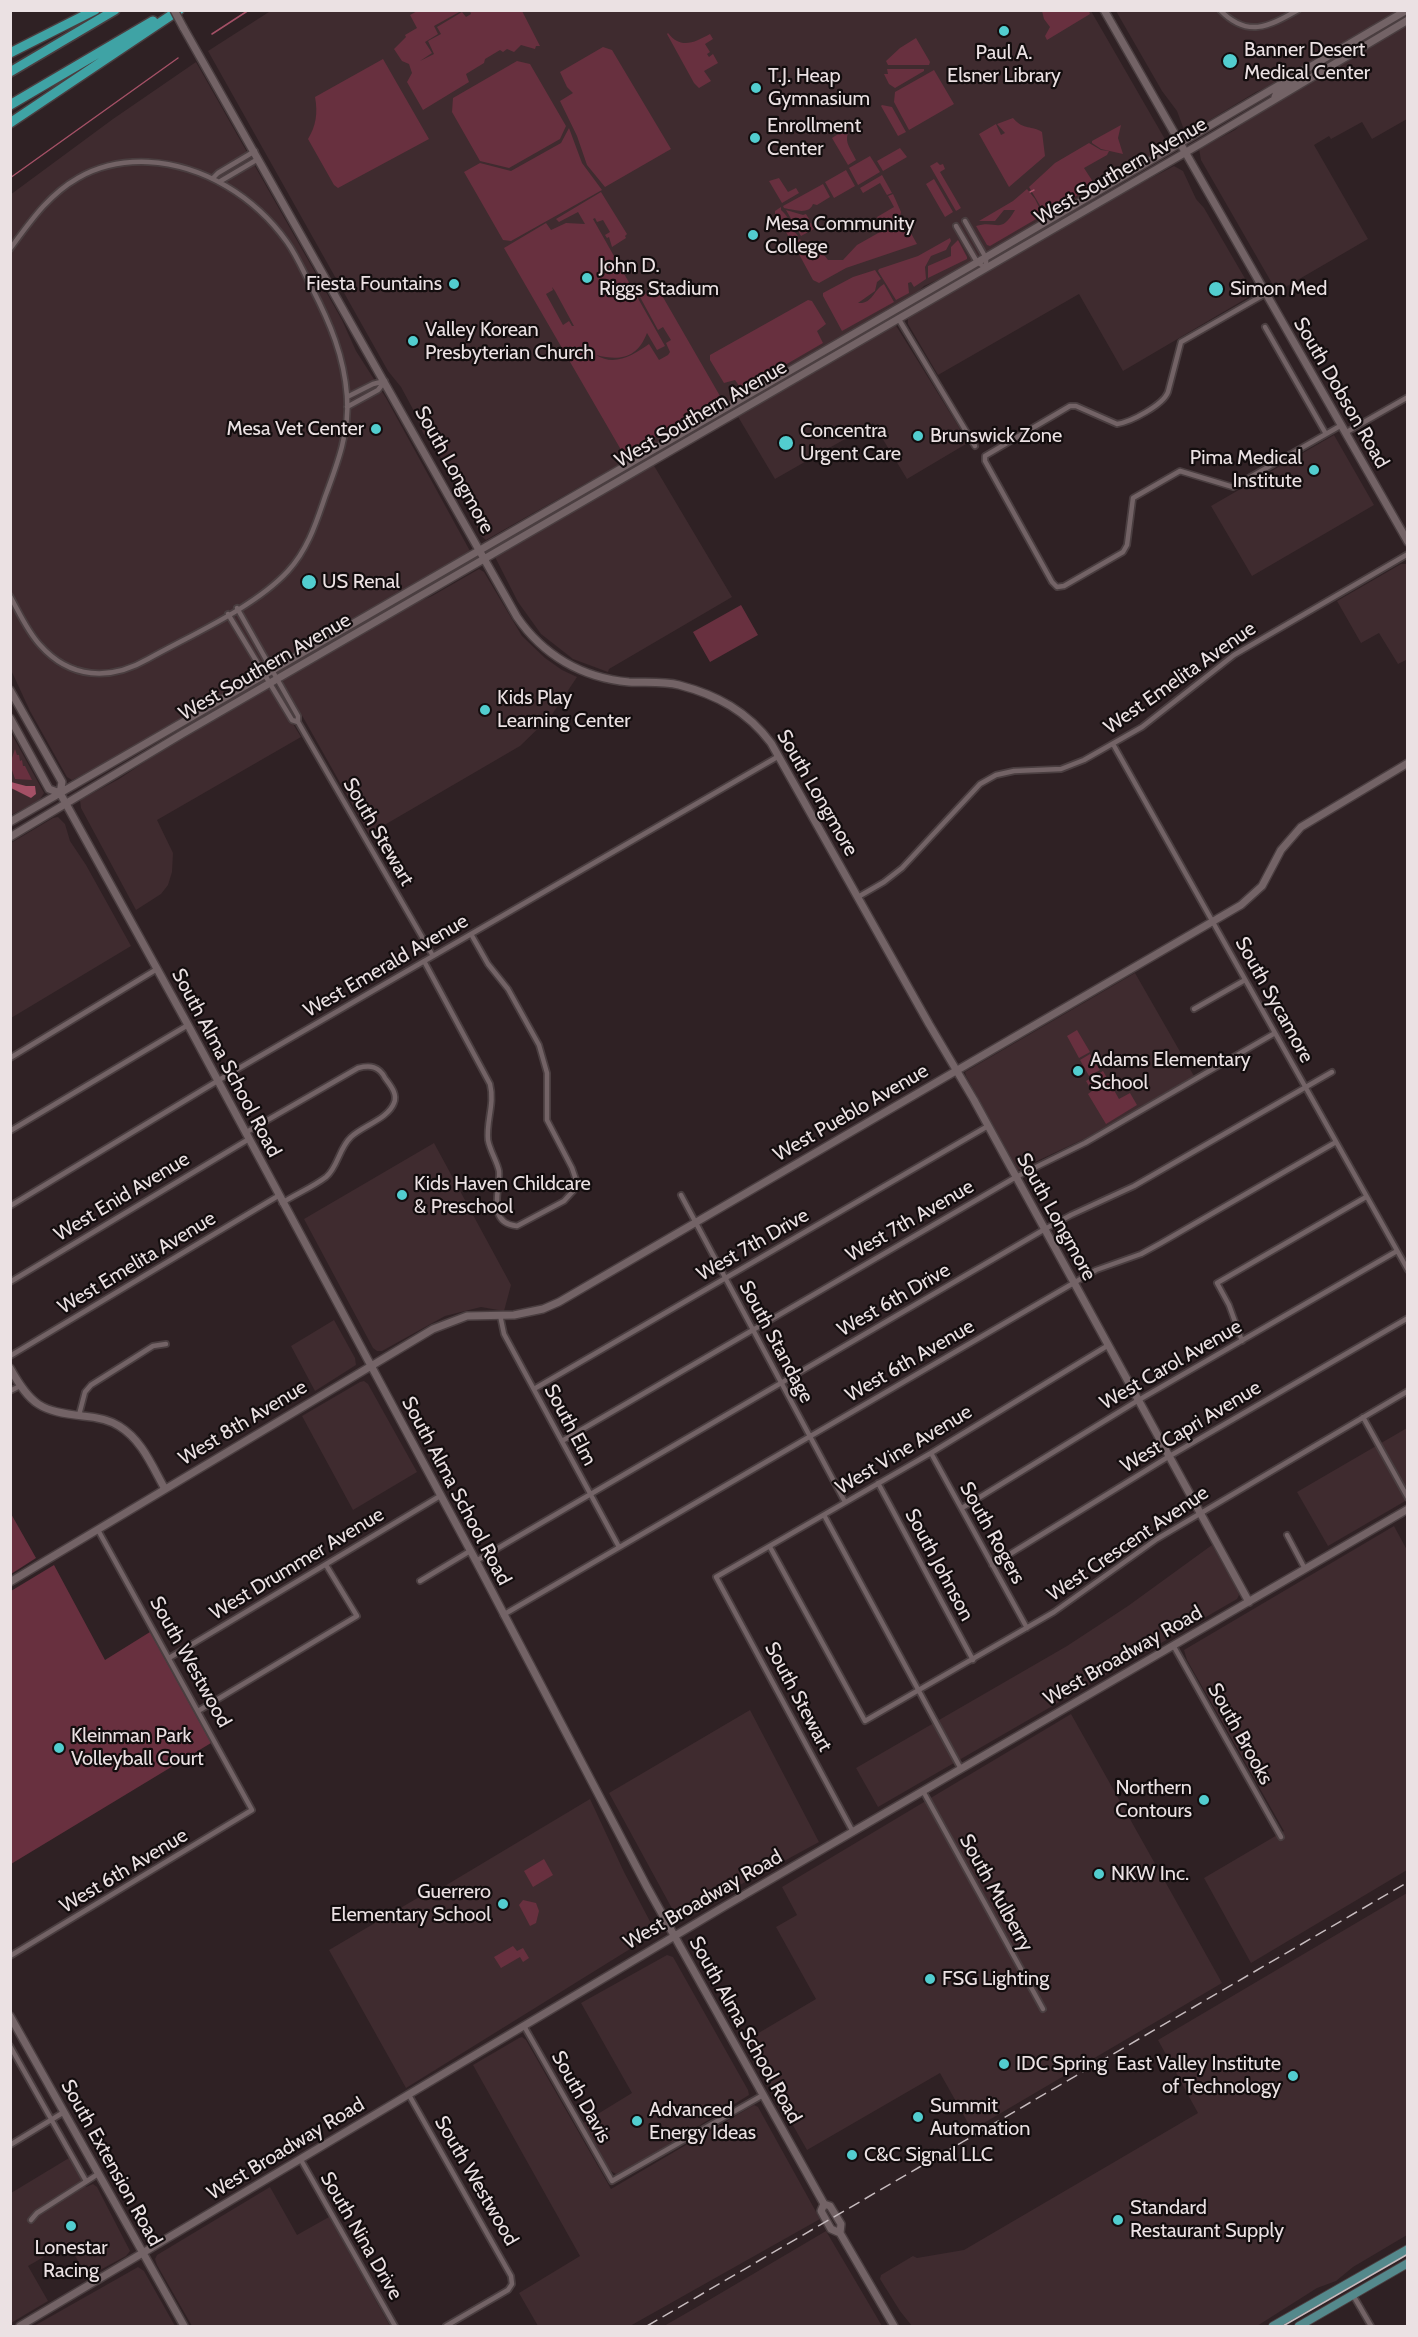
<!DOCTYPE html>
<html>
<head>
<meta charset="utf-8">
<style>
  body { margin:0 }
  #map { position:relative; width:1418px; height:2337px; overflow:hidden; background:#2f2124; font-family:Cabin,sans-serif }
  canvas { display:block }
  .frame { position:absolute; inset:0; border:12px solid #ebe1e3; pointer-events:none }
</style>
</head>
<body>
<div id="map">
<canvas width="1418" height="2337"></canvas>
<div class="frame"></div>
</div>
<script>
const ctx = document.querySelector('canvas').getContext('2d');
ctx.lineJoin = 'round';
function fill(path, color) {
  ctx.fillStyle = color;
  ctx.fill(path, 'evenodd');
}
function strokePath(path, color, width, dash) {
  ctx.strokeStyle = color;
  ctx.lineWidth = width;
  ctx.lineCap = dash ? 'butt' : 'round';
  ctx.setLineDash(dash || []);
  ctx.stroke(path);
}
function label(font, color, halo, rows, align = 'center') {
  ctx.font = font + ' Cabin,sans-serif';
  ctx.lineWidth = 4.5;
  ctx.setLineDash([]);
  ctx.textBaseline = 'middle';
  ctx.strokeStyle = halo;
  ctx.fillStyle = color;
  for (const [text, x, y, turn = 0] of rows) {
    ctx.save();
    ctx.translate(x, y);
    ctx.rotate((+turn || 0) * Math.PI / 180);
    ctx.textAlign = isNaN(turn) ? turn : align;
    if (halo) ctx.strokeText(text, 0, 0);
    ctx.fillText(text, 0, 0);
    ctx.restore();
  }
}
const built = new Path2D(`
  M272 10 1091 11 1166 141V147L1149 158 1133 164 1114 175 1104 184 959 270 924 286 914 296 620 467 588 482 486 540 481 536 469 508 436 449 423 433 415 413 401 387 388 371 208 51Z
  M1116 11H1400L1281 81 1256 92 1193 130 1187 131 1183 127 1177 111 1162 91Z
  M1407 24V119L1372 139 1362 122 1331 139 1329 136 1314 145 1368 239 1277 292 1201 160 1199 149 1235 130 1245 121Z
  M196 62 342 320 356 351 386 398 470 551 361 618 328 633 278 661 256 678 130 751 72 780 67 777 30 711 11 670 10 195 113 119Z
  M1174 166 1183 171 1196 199 1204 208 1254 294 1123 371 1079 294 938 375 908 324V316L1109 200Z
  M895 324 965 437 966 444 907 479 873 423 775 479 737 415Z
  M1334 435 1374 505 1252 576 1211 506Z
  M653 464 732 597 609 669 608 672 573 659 541 634 518 602 495 557Z
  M1401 564H1407L1408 659 1398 664 1379 633 1361 643 1337 601Z
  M479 569 484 572 522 636 545 658 562 670 577 677 551 716 520 746 369 834 282 680 406 607 432 596Z
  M269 688 273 691 301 737 157 820 173 853 172 872 168 885 161 894 136 910 81 808 80 800 119 779 176 741Z
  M10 731 44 793 39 801 11 815Z
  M58 817 65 824 70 841 86 865 131 946 11 1018V843L53 818Z
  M1135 973 1194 1076 1084 1139 1018 1170 966 1076 965 1072Z
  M434 1143 511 1285 504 1311 481 1307 445 1316 382 1351H377L373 1348 304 1219Z
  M334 1320 355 1358 356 1365 315 1391 291 1346Z
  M360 1382 364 1381 368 1384 417 1472 353 1510 302 1416Z
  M1407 1428V1500L1328 1546 1297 1492Z
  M1394 1526 1407 1550V1870L1251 1963 1204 1878 1284 1831 1187 1660 1184 1650Z
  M1212 1545 1238 1590 1239 1595 1237 1599 878 1807 856 1768 1067 1646 1128 1606Z
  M750 1710 819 1842 681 1917 675 1914 609 1793Z
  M1071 1714 1222 1983 972 2130 940 2073 807 2150 745 2041 816 1999 776 1927 797 1915 782 1887Z
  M590 1799 624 1872 654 1929 651 1936 406 2088 329 1950 426 1893 428 1896Z
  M1407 1893V2235L1353 2267 1336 2281 1317 2288 1257 2326H912L900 2311 880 2279 881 2275 913 2256 917 2258 964 2250 1198 2113 1158 2040Z
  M667 1955 673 1957 748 2090 749 2095 622 2173 616 2174 609 2170 583 2123 632 2093 581 2003Z
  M519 2038 522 2037 526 2040 611 2189 754 2105 758 2107 820 2219 630 2326H538L519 2293 580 2256 473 2065Z
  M69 2158 86 2187 93 2184 97 2187 130 2251 126 2256 87 2277 68 2243 28 2266 48 2301 11 2323V2193Z
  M270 2187 297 2235 329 2217 390 2326H192L157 2265 155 2259 157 2255Z
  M826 2231 882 2326H664L704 2303Z
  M138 2267 144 2271 175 2326H34Z`);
const green = new Path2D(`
  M419 10 461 11 434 26 438 34 425 42 432 53 420 61 434 54 428 41 441 34 437 27 462 12 466 17 471 14 470 11H522L540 46H536L535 49 521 45 514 52 507 49 503 52 500 50 485 59 484 63 466 74 469 82 423 110 407 82 412 73 409 64 402 61 394 49 406 37 405 35 417 28 410 15Z
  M1042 11H1089L1090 14 1047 40 1045 36 1050 27 1044 19Z
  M668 33C681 50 695 42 710 34L713 39 705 44 710 52 707 54 709 57 713 54 718 63 704 71 711 81 699 88 694 83 667 34Z
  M916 38 930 62 929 65H888L886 61 900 48Z
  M603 47 612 50 671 149 605 187 587 165 577 136 560 101 573 93 567 87 560 72Z
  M383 59 429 139 338 188 334 185 308 139C316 126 318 113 315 97Z
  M517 61 530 64 566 126 560 139 509 168 480 161 452 112 453 98Z
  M887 69H924V71L895 88 889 84 884 74H888Z
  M934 70 954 104 909 130 894 102 895 92Z
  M882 105 892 107 906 132 898 136 881 106Z
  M1013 118C1024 131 1032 125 1042 132L1045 156 1009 187 979 134 996 124 1001 135 1005 133 997 124Z
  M852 125C842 141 849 145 856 160L848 165 832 138Z
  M1121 125 1118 138 1123 154 1101 149 1092 143V141Z
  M569 128 582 163 602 190 511 241 503 240 464 172 480 163 511 171 561 143Z
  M1089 143 1101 150 1109 151 1107 155 1084 168 1095 185 1045 214 1029 187 1055 163Z
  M900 148 907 157 883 171 877 161Z
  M870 156 880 172 858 185 849 168Z
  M937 162 940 165 943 164 945 169 940 172 961 208 956 211 930 166Z
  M846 170 855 186 834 198 825 182Z
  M882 175 892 193 887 195 880 183 863 193 860 188Z
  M779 178 788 192 796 188 799 193 782 203 769 181Z
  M934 179 953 212 945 217 926 184Z
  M823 184 830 197 817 205 813 204C809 215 795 210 784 208L783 206Z
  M1027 189 1035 199 1043 215 990 246 987 245 976 226C997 219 1000 236 1015 210H1004L995 221H979L1013 201Z
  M601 192 627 234 625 236 626 238 612 247 609 237 607 238 605 235 610 232 603 220 597 222 595 218 593 219 665 346 657 350 647 333C637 359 619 361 596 355 615 367 633 355 649 344L659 360 668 355 670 352 666 343 671 340 663 327 658 330 640 297 654 289 660 292 720 396 719 400 624 455 504 248 546 223 551 230 566 223 585 224 578 212 559 222 556 219ZM552 287 555 291 574 326H572L569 321 563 325 546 294 553 290Z
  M893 194 901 212 900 217 882 227 877 217 894 207 888 196Z
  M781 207V210C785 214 791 220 791 227L798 236 792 242 775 214V211Z
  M786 210 803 215 806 214 809 219 807 222 811 223 814 229 801 236Z
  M903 219 917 244 846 268 819 283 813 280 794 245 793 243 800 239 802 243 800 247 805 248 808 254 816 250 819 252 821 251 828 260H843L857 245Z
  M950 238 951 241 946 250 931 256 925 267 926 279 914 287 911 282 908 283 909 293 896 300 878 271 879 269 918 256Z
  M958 240 967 257V259L928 278V266L951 256V247Z
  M875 270 881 279 877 282 875 291 858 303C873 304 873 290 884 284L894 302 842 331 823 296V293L853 277Z
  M808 300 812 301 826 324 817 331 823 343 742 390 735 380 724 383 710 360V355Z
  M741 605 758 635 710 662 693 632Z
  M15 749 17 755H19L20 761 22 760 23 766H25L32 780 15 779 10 764Z
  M1077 1030 1090 1052 1079 1058 1067 1036Z
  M1090 1054 1100 1070 1089 1076 1080 1060Z
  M1103 1071 1119 1099 1130 1093 1137 1105 1106 1124 1088 1094 1092 1091 1086 1081Z
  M10 1512 36 1558 11 1574H10Z
  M54 1565 105 1660 150 1632 211 1743 11 1864V1591Z
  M544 1859 553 1875 533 1887 524 1871Z
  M523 1900 536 1903 539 1911 536 1923 530 1926 519 1905Z
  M513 1946 517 1951 523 1948 529 1958 523 1962 520 1957 501 1968 494 1957Z`);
const water = new Path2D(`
  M11 782 26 786H35L36 794 31 798 11 788Z`);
const stream = new Path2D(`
  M212 34 249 10
  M10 178 178 58
  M1030 192 1034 190
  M1042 213 1045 211`);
const street = new Path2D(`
  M1220 10C1247 38 1268 27 1298 10
  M213 178 218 173 255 151
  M219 182 258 159
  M965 221 986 258V268
  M956 226 977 262 986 268
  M10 249C30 222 48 195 78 178 99 166 124 161 148 162 204 165 255 197 287 242 297 256 304 273 312 288 330 323 344 356 347 396 350 431 337 465 325 497 316 523 308 549 288 571 255 607 191 635 148 659 110 681 70 679 40 645 27 631 19 612 10 596
  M1265 294 1181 342 1168 392C1163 405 1131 422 1117 424L1076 406H1070L985 456V461L1052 582 1057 587 1064 586 1123 552 1127 545 1133 498 1180 471 1233 487 1340 426
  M898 318 975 446
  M1265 327 1326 434
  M347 397 373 384 385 381
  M347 407 378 390 385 381
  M1345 433 1408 397
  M237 608 298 716V722L433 956
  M228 614 292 720 298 722
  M1113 744 1408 1270
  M858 897 884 882 902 868 980 784 996 775 1014 771 1061 769 1084 760 1142 727 1234 655 1408 554
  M424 961 490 1084C495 1104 486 1121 488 1140 490 1151 497 1161 499 1171 501 1189 485 1223 517 1226L564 1201 575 1189 576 1180 572 1168 547 1120V1073L539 1045 508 989 488 964 471 934
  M1194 1009 1245 980
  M10 1058 157 969
  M10 1131 188 1025
  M245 1133 358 1068C370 1065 379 1066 385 1078 390 1085 398 1094 394 1103 388 1119 362 1126 351 1137 339 1148 338 1167 326 1177 313 1187 296 1194 282 1203
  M681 1195 845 1502
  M10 1206 229 1074 779 756
  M10 1282 249 1139
  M500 1315 504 1334 619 1547
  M1242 1341 1229 1305 1217 1283 1366 1197
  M10 1356 278 1196
  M534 1389 988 1126
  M10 1391 20 1386
  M79 1415 85 1392 91 1385 153 1346 166 1344
  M1363 1417 1408 1498
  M562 1441 1016 1177 1085 1143 1275 1033
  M931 1453 1027 1628
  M878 1483 973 1660
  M962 1508 1137 1401 1397 1251
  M824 1515 961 1769
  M1287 1535 1305 1569
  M770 1547 865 1721 1054 1612 1157 1539 1408 1391
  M476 1561 1045 1229 1071 1215 1134 1186 1332 1072
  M992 1565 1168 1457 1408 1318
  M420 1581 470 1551
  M503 1615 1096 1270 1141 1254 1161 1243 1336 1142
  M1173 1645 1281 1837
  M169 1658 440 1496
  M198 1711 357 1616 326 1565
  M923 1791 1043 2009
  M853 1832 716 1577 931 1453 1107 1346
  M10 1956 252 1810 98 1530
  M524 2026 612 2181 763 2095
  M10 2046 86 2181
  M409 2095 511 2276 512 2284 508 2290 446 2326
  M10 2145 64 2112
  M301 2160 395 2326
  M31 2220 37 2213 98 2174
  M1353 2295 1371 2326`);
const secondary = new Path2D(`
  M1104 10 1408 542
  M183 27 517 617C543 655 582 678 629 682 645 683 663 681 679 685 717 695 747 711 771 743L929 1024 974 1100 1249 1602
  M1275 97 1277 92 1294 82
  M10 690 62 782 60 793
  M10 718 49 789 60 793 188 1025 476 1561 647 1887 824 2204 821 2211 831 2229 840 2233 894 2326
  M10 822 971 266 1407 10
  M10 837 182 734 1200 144 1408 20
  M10 1368C31 1406 41 1411 83 1416 95 1417 108 1419 119 1426 142 1440 152 1466 165 1489
  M10 1582 433 1329 467 1316 514 1315 543 1309 559 1302 1241 905 1262 886 1281 850 1301 827 1408 763
  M10 2016 184 2326
  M824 2204 830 2206 841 2224 840 2233
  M20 2326 725 1906 1408 1509`);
const primary = new Path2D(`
  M1273 2326 1408 2249
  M1299 2326 1408 2263`);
const highway = new Path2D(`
  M10 53 95 10
  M10 72 115 10
  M10 105 153 21
  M10 123 179 10`);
const tram = new Path2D(`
  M1283 2326 1408 2254`);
const rail = new Path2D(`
  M647 2326 1408 1882`);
const secondaryBridge = new Path2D(`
  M174 10 183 27`);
const markers = [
  [1004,31,6,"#52cdcf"],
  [1230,61,8,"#52cdcf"],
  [756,88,6,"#52cdcf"],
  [755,138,6,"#52cdcf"],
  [753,235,6,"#52cdcf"],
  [587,278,6,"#52cdcf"],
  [454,284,6,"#52cdcf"],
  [1216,289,8,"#52cdcf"],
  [413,341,6,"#52cdcf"],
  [376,429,6,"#52cdcf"],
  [918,436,6,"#52cdcf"],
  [786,443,8,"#52cdcf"],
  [1314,470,6,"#52cdcf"],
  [309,582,8,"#52cdcf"],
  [485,710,6,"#52cdcf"],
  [1078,1071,6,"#52cdcf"],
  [402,1195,6,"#52cdcf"],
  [59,1748,6,"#52cdcf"],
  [1204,1800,6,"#52cdcf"],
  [1099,1874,6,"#52cdcf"],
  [503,1904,6,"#52cdcf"],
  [930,1979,6,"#52cdcf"],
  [1004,2064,6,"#52cdcf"],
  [1293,2076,6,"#52cdcf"],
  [918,2117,6,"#52cdcf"],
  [637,2121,6,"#52cdcf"],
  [852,2155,6,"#52cdcf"],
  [1118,2220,6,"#52cdcf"],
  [71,2226,6,"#52cdcf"]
];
const poiNames = [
  ["Banner Desert",1244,50],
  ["Medical Center",1244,73],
  ["Paul A.",1004,53,"center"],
  ["Elsner Library",1004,76,"center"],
  ["T.J. Heap",768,76],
  ["Gymnasium",768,99],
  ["Enrollment",767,126],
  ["Center",767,149],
  ["Mesa Community",765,224],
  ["College",765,247],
  ["John D.",599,266],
  ["Riggs Stadium",599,289],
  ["Fiesta Fountains",442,284,"right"],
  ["Simon Med",1230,289],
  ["Valley Korean",425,330],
  ["Presbyterian Church",425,353],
  ["Mesa Vet Center",364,429,"right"],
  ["Concentra",800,431],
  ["Urgent Care",800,454],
  ["Brunswick Zone",930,436],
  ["Pima Medical",1302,458,"right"],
  ["Institute",1302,481,"right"],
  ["US Renal",322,582],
  ["Kids Play",497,698],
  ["Learning Center",497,721],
  ["Adams Elementary",1090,1060],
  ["School",1090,1083],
  ["Kids Haven Childcare",414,1184],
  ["& Preschool",414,1207],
  ["Kleinman Park",71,1736],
  ["Volleyball Court",71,1759],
  ["Northern",1192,1788,"right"],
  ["Contours",1192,1811,"right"],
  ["NKW Inc.",1111,1874],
  ["Guerrero",491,1892,"right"],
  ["Elementary School",491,1915,"right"],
  ["FSG Lighting",942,1979],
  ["IDC Spring",1016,2064],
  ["East Valley Institute",1281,2064,"right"],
  ["of Technology",1281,2087,"right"],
  ["Summit",930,2106],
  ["Automation",930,2129],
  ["Advanced",649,2110],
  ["Energy Ideas",649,2133],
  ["C&C Signal LLC",864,2155],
  ["Standard",1130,2208],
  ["Restaurant Supply",1130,2231],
  ["Lonestar",71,2248,"center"],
  ["Racing",71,2271,"center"]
];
const streetNames = [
  ["West Southern Avenue",1121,171,-30],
  ["South Dobson Road",1341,393,60],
  ["West Southern Avenue",701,414,-30],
  ["South Longmore",454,470,61],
  ["West Southern Avenue",265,667,-30],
  ["West Emelita Avenue",1180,678,-35],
  ["South Longmore",817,793,60],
  ["South Stewart",378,832,60],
  ["West Emerald Avenue",386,966,-30],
  ["South Sycamore",1274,1000,61],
  ["South Alma School Road",226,1063,62],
  ["West Pueblo Avenue",851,1113,-30],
  ["West Enid Avenue",122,1197,-31],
  ["South Longmore",1056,1217,61],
  ["West 7th Avenue",910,1221,-30],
  ["West 7th Drive",753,1245,-30],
  ["West Emelita Avenue",137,1263,-31],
  ["West 6th Drive",894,1300,-30],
  ["South Standage",776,1342,62],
  ["West 6th Avenue",910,1361,-30],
  ["West Carol Avenue",1171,1365,-30],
  ["West 8th Avenue",243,1423,-31],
  ["South Elm",570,1425,62],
  ["West Capri Avenue",1191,1427,-31],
  ["West Vine Avenue",904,1450,-31],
  ["South Alma School Road",456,1491,62],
  ["South Rogers",992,1533,61],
  ["West Crescent Avenue",1128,1544,-34],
  ["West Drummer Avenue",297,1564,-31],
  ["South Johnson",939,1565,62],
  ["West Broadway Road",1123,1656,-30],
  ["South Westwood",190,1662,61],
  ["South Stewart",798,1697,62],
  ["South Brooks",1240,1734,61],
  ["West 6th Avenue",124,1871,-31],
  ["South Mulberry",996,1893,61],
  ["West Broadway Road",703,1900,-30],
  ["South Alma School Road",745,2030,61],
  ["South Davis",581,2097,61],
  ["West Broadway Road",286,2149,-31],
  ["South Extension Road",111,2163,61],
  ["South Westwood",476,2181,60],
  ["South Nina Drive",361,2236,60]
];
fill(built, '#3f2b2f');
fill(green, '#68303f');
fill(water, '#a45066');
strokePath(stream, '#a45066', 1.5);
strokePath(street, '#4a3e40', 8);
strokePath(secondary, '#4a3e40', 10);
strokePath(primary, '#4a3e40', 10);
strokePath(highway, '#4a3e40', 12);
strokePath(street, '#736366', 4.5);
strokePath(secondary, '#736366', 7);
strokePath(primary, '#54898c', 8);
strokePath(highway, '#3fa3a5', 9);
strokePath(tram, '#c7bcbf', 1.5);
strokePath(rail, '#c7bcbf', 1.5, [12, 6]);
strokePath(secondaryBridge, '#4a3e40', 10, []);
strokePath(secondaryBridge, '#736366', 7);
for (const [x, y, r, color] of markers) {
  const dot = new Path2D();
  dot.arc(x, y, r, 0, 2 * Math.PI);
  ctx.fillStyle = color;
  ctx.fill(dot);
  strokePath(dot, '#130d0e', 2);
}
label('20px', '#ebe1e3', '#130d0e', poiNames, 'left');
label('20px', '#ebe1e3', '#130d0e', streetNames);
</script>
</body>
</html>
